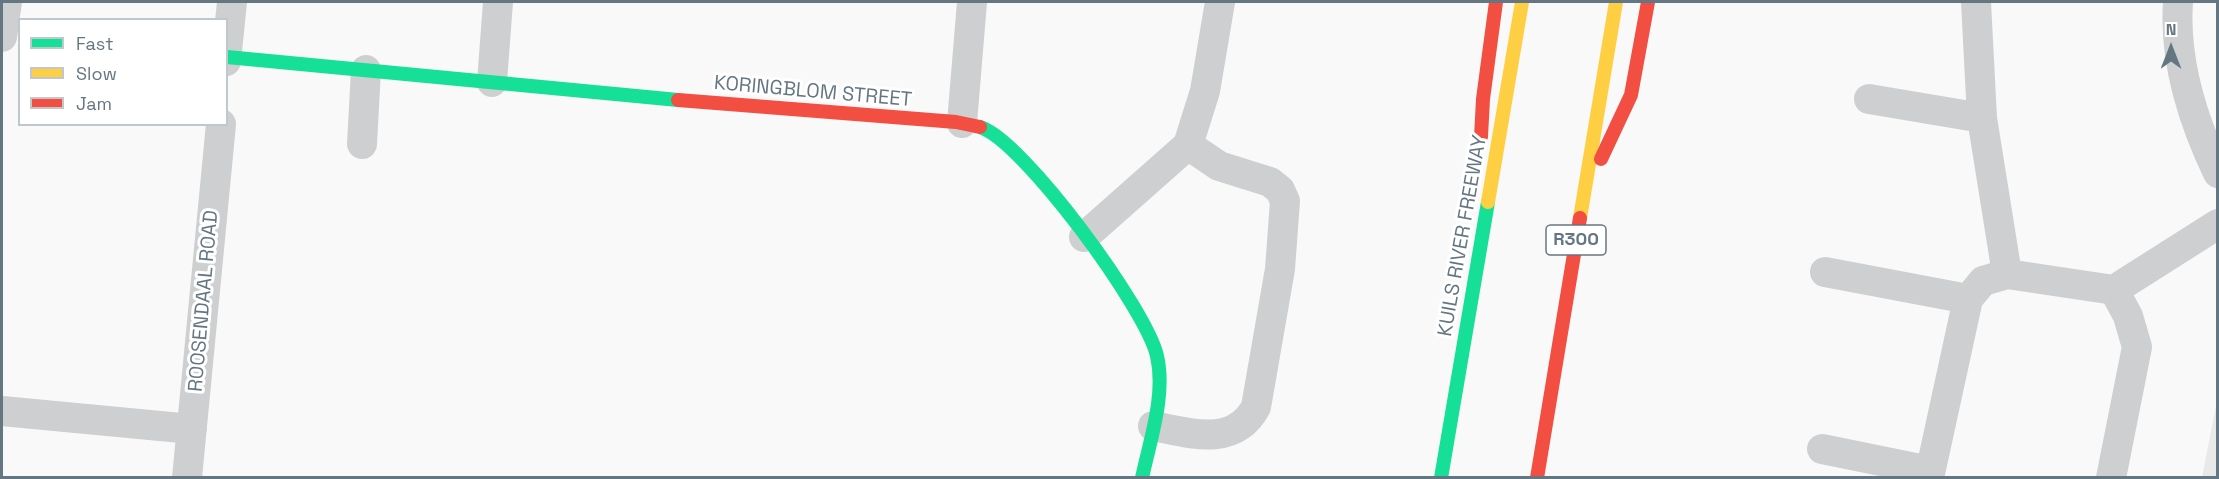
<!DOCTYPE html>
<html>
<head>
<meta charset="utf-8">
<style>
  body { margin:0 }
  #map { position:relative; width:2219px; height:479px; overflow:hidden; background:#f9f9f9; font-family:"Space Grotesk",sans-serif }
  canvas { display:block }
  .frame { position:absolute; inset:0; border:3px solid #657683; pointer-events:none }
  .legend { position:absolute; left:18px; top:18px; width:210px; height:108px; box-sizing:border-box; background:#fff; border:2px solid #c1c8cd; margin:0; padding:8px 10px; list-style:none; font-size:18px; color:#657683 }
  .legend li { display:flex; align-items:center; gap:12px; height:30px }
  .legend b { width:30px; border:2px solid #c1c8cd }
  .north { position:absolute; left:2141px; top:18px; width:60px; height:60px; -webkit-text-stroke:4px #fff; paint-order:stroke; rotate:0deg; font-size:16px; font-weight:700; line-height:24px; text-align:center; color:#657683 }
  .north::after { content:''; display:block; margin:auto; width:21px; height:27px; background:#657683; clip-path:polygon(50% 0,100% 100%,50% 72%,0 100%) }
</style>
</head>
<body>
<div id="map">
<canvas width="2219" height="479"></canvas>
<div class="frame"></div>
<ul class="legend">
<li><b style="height:8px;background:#16e098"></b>Fast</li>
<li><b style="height:8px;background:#ffcf43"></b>Slow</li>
<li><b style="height:8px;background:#f24e42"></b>Jam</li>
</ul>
<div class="north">N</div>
</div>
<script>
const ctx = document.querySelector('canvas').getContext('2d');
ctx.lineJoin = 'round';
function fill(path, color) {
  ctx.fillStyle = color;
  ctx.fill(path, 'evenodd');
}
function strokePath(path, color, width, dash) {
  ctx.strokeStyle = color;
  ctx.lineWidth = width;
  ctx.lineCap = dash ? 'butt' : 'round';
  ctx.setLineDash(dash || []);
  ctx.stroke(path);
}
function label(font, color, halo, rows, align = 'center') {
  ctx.font = font + ' "Space Grotesk",sans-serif';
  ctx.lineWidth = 6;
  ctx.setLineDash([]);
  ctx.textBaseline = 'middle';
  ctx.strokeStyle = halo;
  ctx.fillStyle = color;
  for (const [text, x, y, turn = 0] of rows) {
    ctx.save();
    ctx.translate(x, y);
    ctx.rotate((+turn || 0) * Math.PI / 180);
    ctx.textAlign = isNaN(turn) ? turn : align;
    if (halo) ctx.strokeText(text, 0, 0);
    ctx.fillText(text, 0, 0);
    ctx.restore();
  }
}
const built = new Path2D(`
  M2217 401V477H2202Z`);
const street = new Path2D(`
  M1976 2 1982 118 2007 274
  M2178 2C2174 60 2193 121 2218 173
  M2 37 7 2
  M226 61 232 2
  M492 82 498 2
  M1869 99 1982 118
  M962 123 972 2
  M362 144 366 70
  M1084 237 1188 145 1205 91 1220 2
  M1825 272 1968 299
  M2 411 192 429
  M1153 426C1190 433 1234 448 1256 407L1280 269 1285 201 1280 190 1270 182 1219 166 1188 145
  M1822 449 1930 471
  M187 478 221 124
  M1929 478 1968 299 1983 281 2007 274 2114 290
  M2111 478 2137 347 2128 316 2114 290 2218 224`);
const fast = new Path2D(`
  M227 57 678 100
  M980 127C1023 140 1147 310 1157 356 1166 395 1150 440 1142 478
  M1441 478 1488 202`);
const slow = new Path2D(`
  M1488 202 1522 2
  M1580 218 1616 2`);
const jam = new Path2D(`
  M678 100 956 122 980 127
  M1481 137 1483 99 1496 2
  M1601 159 1631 95 1648 2
  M1537 478 1580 218`);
const shields = [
  [1576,240,60]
];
const shieldNames = [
  ["R300",1576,240]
];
const streetNames = [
  ["KORINGBLOM STREET",813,92,5],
  ["KUILS RIVER FREEWAY",1463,236,-80],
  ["ROOSENDAAL ROAD",204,301,-85]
];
fill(built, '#e8e9e9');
strokePath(street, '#cecfd0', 30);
strokePath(fast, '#16e098', 14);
strokePath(slow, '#ffcf43', 14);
strokePath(jam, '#f24e42', 14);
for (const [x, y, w] of shields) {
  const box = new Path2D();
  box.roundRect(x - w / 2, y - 15, w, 30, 4.5);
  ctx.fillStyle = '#fff';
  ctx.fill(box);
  strokePath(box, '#657683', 1.5);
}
label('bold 18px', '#657683', null, shieldNames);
label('20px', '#657683', '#fff', streetNames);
</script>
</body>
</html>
